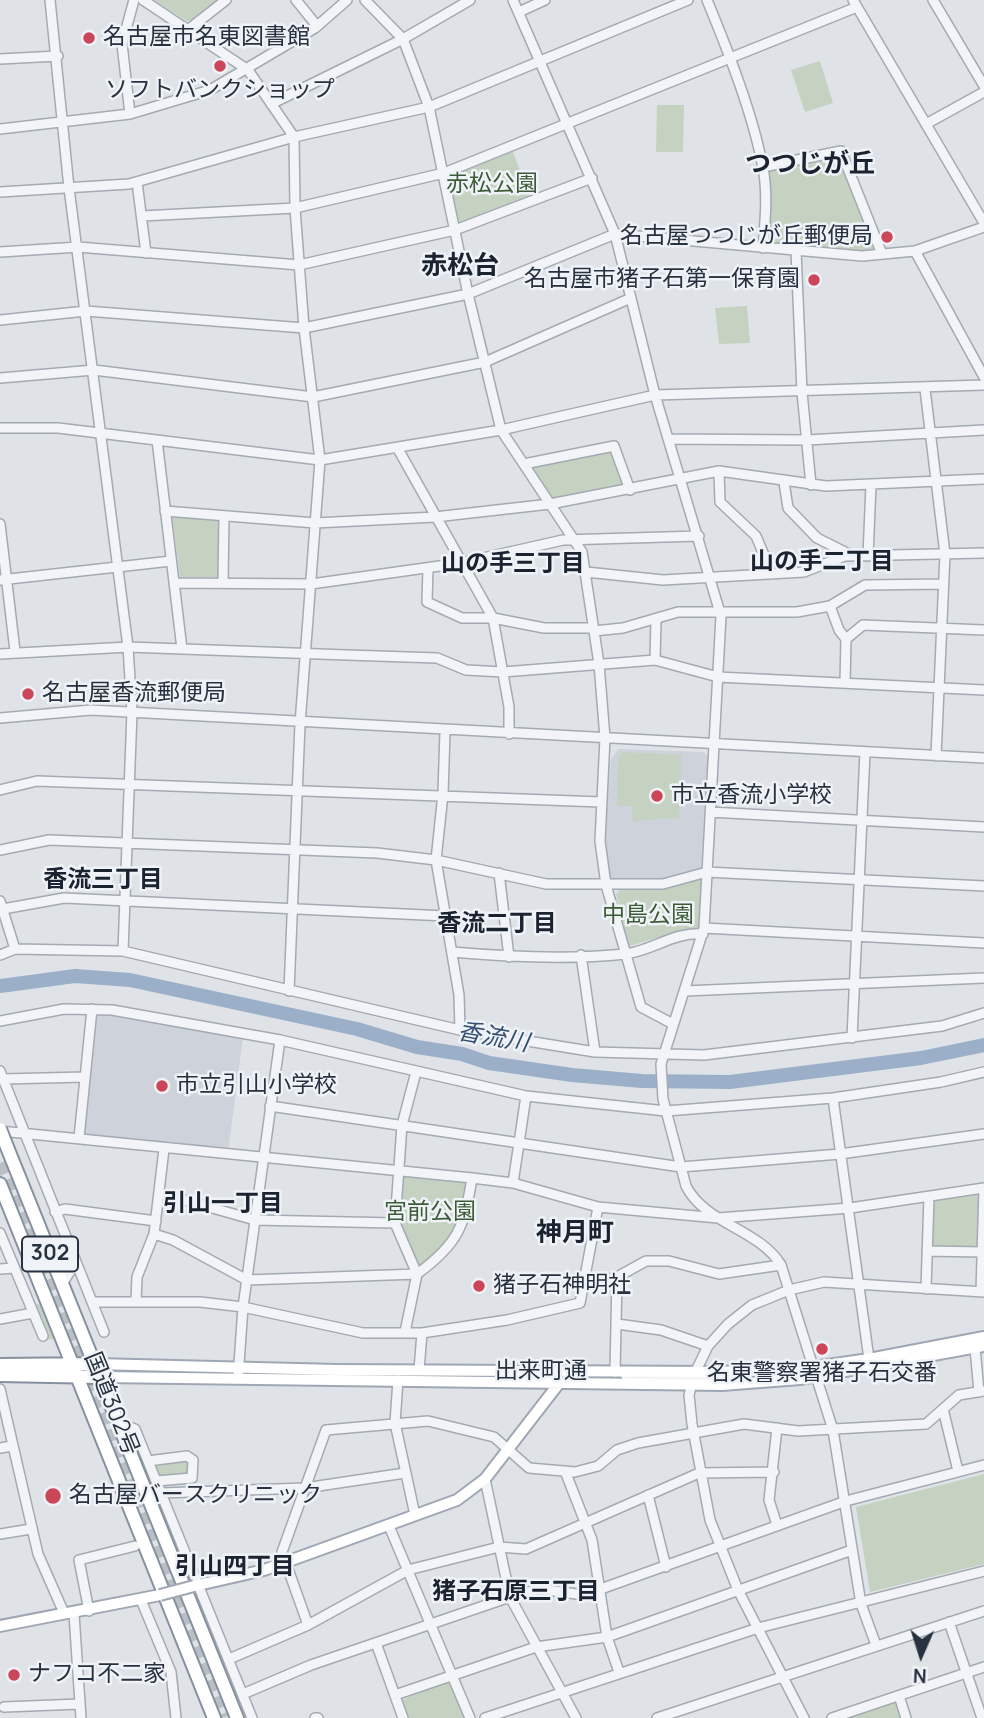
<!DOCTYPE html>
<html>
<head>
<meta charset="utf-8">
<style>
  body { margin:0 }
  #map { position:relative; width:984px; height:1718px; overflow:hidden; background:#dfe3e8; font-family:Manrope,sans-serif }
  canvas { display:block }
  .north { position:absolute; left:886px; top:1620px; width:70px; height:70px; -webkit-text-stroke:5px #eff2f6; paint-order:stroke; rotate:183deg; font-size:19px; font-weight:700; line-height:28px; text-align:center; color:#28313f }
  .north::after { content:''; display:block; margin:auto; width:24px; height:32px; background:#28313f; clip-path:polygon(50% 0,100% 100%,50% 72%,0 100%) }
</style>
</head>
<body>
<div id="map">
<canvas width="984" height="1718"></canvas>
<div class="north">N</div>
</div>
<script>
const ctx = document.querySelector('canvas').getContext('2d');
ctx.lineJoin = 'round';
function fill(path, color) {
  ctx.fillStyle = color;
  ctx.fill(path, 'evenodd');
}
function strokePath(path, color, width, dash) {
  ctx.strokeStyle = color;
  ctx.lineWidth = width;
  ctx.lineCap = dash ? 'butt' : 'round';
  ctx.setLineDash(dash || []);
  ctx.stroke(path);
}
function label(font, color, halo, rows, align = 'center') {
  ctx.font = font + ' Manrope,"Noto Sans JP",sans-serif';
  ctx.lineWidth = 5;
  ctx.setLineDash([]);
  ctx.textBaseline = 'middle';
  ctx.strokeStyle = halo;
  ctx.fillStyle = color;
  for (const [text, x, y, turn = 0] of rows) {
    ctx.save();
    ctx.translate(x, y);
    ctx.rotate((+turn || 0) * Math.PI / 180);
    ctx.textAlign = isNaN(turn) ? turn : align;
    if (halo) ctx.strokeText(text, 0, 0);
    ctx.fillText(text, 0, 0);
    ctx.restore();
  }
}
const built = new Path2D(`
  M619 749 703 752 708 756 701 870 660 881 615 882 610 878 605 833 611 759Z
  M100 1013 243 1037 228 1152 84 1135 96 1017Z`);
const green = new Path2D(`
  M154 0H220L194 20 187 21Z
  M820 61 833 103 805 112 791 70Z
  M657 105H684L683 152H656Z
  M509 151 513 152 529 195 528 199 461 225 458 223 450 175Z
  M841 151 882 254 763 248V167Z
  M747 306 750 343 719 344 715 308Z
  M612 450 624 486 558 500 551 498 532 471V466Z
  M172 516 220 519 219 577H180Z
  M622 752 681 755 679 818 633 821 632 806H617L618 759Z
  M700 878 703 883 702 929H689L629 946 616 894 620 890 667 889Z
  M405 1176 462 1181 467 1184C460 1222 453 1243 420 1266L417 1265 398 1221 401 1180Z
  M977 1194 980 1197 977 1248 931 1247 932 1204 935 1200Z
  M37 1304H42L60 1340 47 1339 48 1332 35 1308Z
  M186 1460 190 1462V1475L160 1478 155 1466Z
  M984 1474V1564L870 1592 856 1507Z
  M445 1679 449 1680 465 1718H405L400 1704 403 1700Z
  M893 1701 898 1702 903 1718H841Z`);
const river = new Path2D(`
  M0 986 75 976 130 980 357 1029 417 1047 462 1054 489 1063 572 1075 642 1081 730 1082 921 1058 984 1045`);
const highwayTunnel = new Path2D(`
  M0 1163 101 1407 223 1718`);
const minor = new Path2D(`
  M50 0 69 188 128 647 132 712 123 951
  M143 0 248 70 294 137 295 208 304 328 320 460 300 724 289 991
  M296 0 317 26
  M365 0 403 39 429 107 468 294 501 430 582 552 599 664 605 738 600 841 606 885 641 1007 673 1024
  M513 0 615 234 655 395 721 616 704 928 661 1064 663 1099 686 1186C705 1224 759 1229 781 1265L833 1430 861 1604 876 1645
  M707 0C728 51 753 114 763 168 768 194 765 222 763 248
  M853 0 984 223
  M933 0 984 86
  M519 12 545 0
  M189 29 226 0
  M0 59 58 56
  M271 104 403 39 470 0
  M130 114 122 44 134 0
  M926 124 984 92
  M0 129 130 114 210 90 315 28 347 0
  M763 167 841 151 882 254
  M137 182 146 253
  M0 192 129 184 294 137 429 107 688 0
  M142 216 295 208 444 173 857 7
  M796 251 802 392 811 485
  M915 251 984 377
  M0 252 78 247 299 265 455 230 592 178
  M0 320 86 311 304 328 468 294 615 234 862 256 915 251 984 227
  M0 378 94 370 313 397 485 362 631 298
  M925 389 945 554 936 756
  M0 428H58L320 460 501 430 655 395 984 385
  M668 439 807 440 984 430
  M157 440 182 649
  M398 449 493 618 509 707V734
  M524 464 614 446 630 490
  M719 471 720 502 756 536 772 574
  M784 482 788 508 817 538 851 555
  M165 511 315 523 435 517 550 504 719 471 826 486 984 479
  M0 524 15 651
  M868 556 871 485
  M428 568 427 602 462 618H493L544 628H593
  M586 572 663 580 804 572 845 556 984 553
  M0 580 171 561
  M174 583 311 584 461 563 563 540 699 536
  M223 583 224 516
  M830 606 839 630 846 639 845 683
  M594 631 623 628 678 612H797L830 606 865 585 943 584
  M846 639 863 625 984 630
  M0 654 128 647 347 655 437 658 466 670 503 672 655 660 718 677 984 690
  M655 660 656 620
  M0 718 91 710 984 758
  M445 731 443 794 436 860 459 995 460 1030
  M0 790 37 781 601 802
  M710 812 984 827
  M0 850 49 840 377 853 436 860 546 884H663L707 872 984 886
  M499 873 509 957
  M0 901 15 949
  M3 909 64 898 446 916
  M704 928 984 943
  M452 952C509 957 568 960 625 954 652 951 675 931 703 934
  M0 955 15 949 123 951 460 1030 595 1052 704 1055 942 1026 984 1013
  M581 955 595 1052
  M685 991 984 978
  M0 1021 64 1009 112 1010 280 1040 526 1096 666 1111 833 1098 941 1082 984 1072
  M852 1038 865 752
  M0 1071 104 1332
  M3 1079 85 1077
  M833 1098 869 1359
  M270 1106 681 1167 840 1154 984 1134
  M0 1131 472 1178 513 1183 598 1207 718 1218 850 1208 984 1188
  M79 1138 92 1009
  M513 1183 526 1096
  M159 1193 255 1220 395 1223
  M55 1212 65 1209 156 1221
  M0 1233 43 1336
  M154 1234 173 1240 247 1280 417 1274C459 1243 464 1227 472 1178
  M927 1251 982 1252
  M0 1269 14 1268
  M62 1284 76 1262
  M584 1285 617 1277 646 1261H669L719 1274 781 1265
  M926 1289 929 1197
  M981 1292 984 1188
  M136 1301 137 1277 154 1234 164 1149
  M92 1302H200L243 1307 363 1333H422L507 1320 580 1303 598 1207
  M0 1319 33 1313
  M617 1324 661 1330 708 1346
  M405 1332 417 1274 395 1223 402 1125 416 1072
  M975 1348 979 1392
  M419 1370 422 1333
  M615 1372 617 1277
  M626 1376 682 1378 695 1375
  M238 1378 243 1307 280 1040
  M398 1380 395 1423 415 1515
  M689 1381 741 1376
  M0 1389 38 1554 64 1613
  M943 1409 958 1471
  M119 1423 135 1429 252 1718
  M777 1428 769 1500 777 1525
  M0 1448 12 1446
  M148 1461 187 1456 193 1460 192 1478 156 1481
  M565 1471 592 1540 607 1637 619 1672
  M485 1479 510 1597 576 1718
  M161 1493 305 1488 405 1473
  M648 1495 666 1567
  M389 1526 470 1718
  M0 1534 31 1529
  M141 1600 171 1672 176 1718
  M89 1611 79 1560 135 1546
  M74 1614 81 1718
  M949 1622 982 1718
  M308 1625 282 1552 326 1430 428 1421 494 1437 529 1468 575 1472 598 1466 617 1450 638 1443 744 1424 798 1431 926 1424 959 1395 984 1391
  M376 1643 403 1718
  M229 1659 308 1625 408 1570 499 1547 526 1549 699 1473 774 1472
  M243 1694 311 1665 510 1597 539 1589 584 1595 846 1501 984 1465
  M395 1695 536 1647 607 1637 852 1550
  M899 1696 906 1718
  M4 1707 80 1704
  M315 1718H318
  M485 1718 758 1628 984 1571
  M657 1718 984 1611
  M804 1718 738 1590 710 1520 692 1424 689 1395 694 1375 708 1346 728 1324 752 1305 789 1290 824 1282 984 1292
  M832 1718 984 1667`);
const major = new Path2D(`
  M95 1364 337 1370 715 1372 800 1369 869 1359 984 1337
  M101 1377 722 1385 800 1379 984 1346
  M194 1586 264 1570 457 1500 485 1479 560 1382
  M0 1626 160 1595`);
const highway = new Path2D(`
  M5 1142 237 1718
  M0 1184 214 1718
  M0 1365 95 1364
  M0 1375 101 1377`);
const majorBridge = new Path2D(`
  M160 1595 194 1586`);
const highwayBridge = new Path2D(`
  M0 1129 5 1142`);
const markers = [
  [89,38,7,"#cc4659"],
  [220,66,7,"#cc4659"],
  [887,237,7,"#cc4659"],
  [814,280,7,"#cc4659"],
  [28,694,7,"#cc4659"],
  [657,796,7,"#cc4659"],
  [162,1086,7,"#cc4659"],
  [479,1286,7,"#cc4659"],
  [822,1349,7,"#cc4659"],
  [53,1496,9,"#cc4659"],
  [14,1675,7,"#cc4659"]
];
const shields = [
  [50,1254,56]
];
const shieldNames = [
  ["302",50,1254]
];
const poiNames = [
  ["名古屋市名東図書館",103,38],
  ["ソフトバンクショップ",220,91,"center"],
  ["名古屋つつじが丘郵便局",873,237,"right"],
  ["名古屋市猪子石第一保育園",800,280,"right"],
  ["名古屋香流郵便局",42,694],
  ["市立香流小学校",671,796],
  ["市立引山小学校",176,1086],
  ["猪子石神明社",493,1286],
  ["名東警察署猪子石交番",822,1374,"center"],
  ["名古屋バースクリニック",69,1496],
  ["ナフコ不二家",28,1675]
];
const parkNames = [
  ["赤松公園",492,185],
  ["中島公園",648,916],
  ["宮前公園",430,1213]
];
const streetNames = [
  ["出来町通",541,1372],
  ["国道302号",111,1404,68]
];
const neighbourhoodNames = [
  ["山の手二丁目",822,562],
  ["山の手三丁目",513,564],
  ["香流三丁目",103,880],
  ["香流二丁目",497,924],
  ["引山一丁目",223,1204],
  ["引山四丁目",235,1567],
  ["猪子石原三丁目",516,1592]
];
const waterNames = [
  ["香流川",493,1038,10]
];
const quarterNames = [
  ["つつじが丘",810,165],
  ["赤松台",460,267],
  ["神月町",575,1234]
];
fill(built, '#ced2da');
fill(green, '#c5d2c1');
strokePath(river, '#9bb0c8', 14);
strokePath(highwayTunnel, '#babfc6', 12, [12, 6]);
strokePath(minor, '#a4aab2', 12);
strokePath(major, '#9fa7b4', 14);
strokePath(highway, '#87909f', 16);
strokePath(minor, '#f2f4f7', 9);
strokePath(major, '#fff', 10);
strokePath(highway, '#fff', 12);
strokePath(majorBridge, '#9fa7b4', 14, []);
strokePath(highwayBridge, '#87909f', 16, []);
strokePath(majorBridge, '#fff', 10);
strokePath(highwayBridge, '#fff', 12);
for (const [x, y, r, color] of markers) {
  const dot = new Path2D();
  dot.arc(x, y, r, 0, 2 * Math.PI);
  ctx.fillStyle = color;
  ctx.fill(dot);
  strokePath(dot, '#eff2f6', 2.5);
}
for (const [x, y, w] of shields) {
  const box = new Path2D();
  box.roundRect(x - w / 2, y - 17.5, w, 35, 5);
  ctx.fillStyle = '#eff2f6';
  ctx.fill(box);
  strokePath(box, '#28313f', 2);
}
label('bold 21px', '#28313f', null, shieldNames);
label('23px', '#28313f', '#eff2f6', poiNames, 'left');
label('23px', '#3d5b36', '#eff2f6', parkNames);
label('23px', '#28313f', '#eff2f6', streetNames);
label('bold 24px', '#1b2230', '#eff2f6', neighbourhoodNames);
label('italic 24px', '#334f73', '#eff2f6', waterNames);
label('bold 26px', '#1b2230', '#eff2f6', quarterNames);
</script>
</body>
</html>
